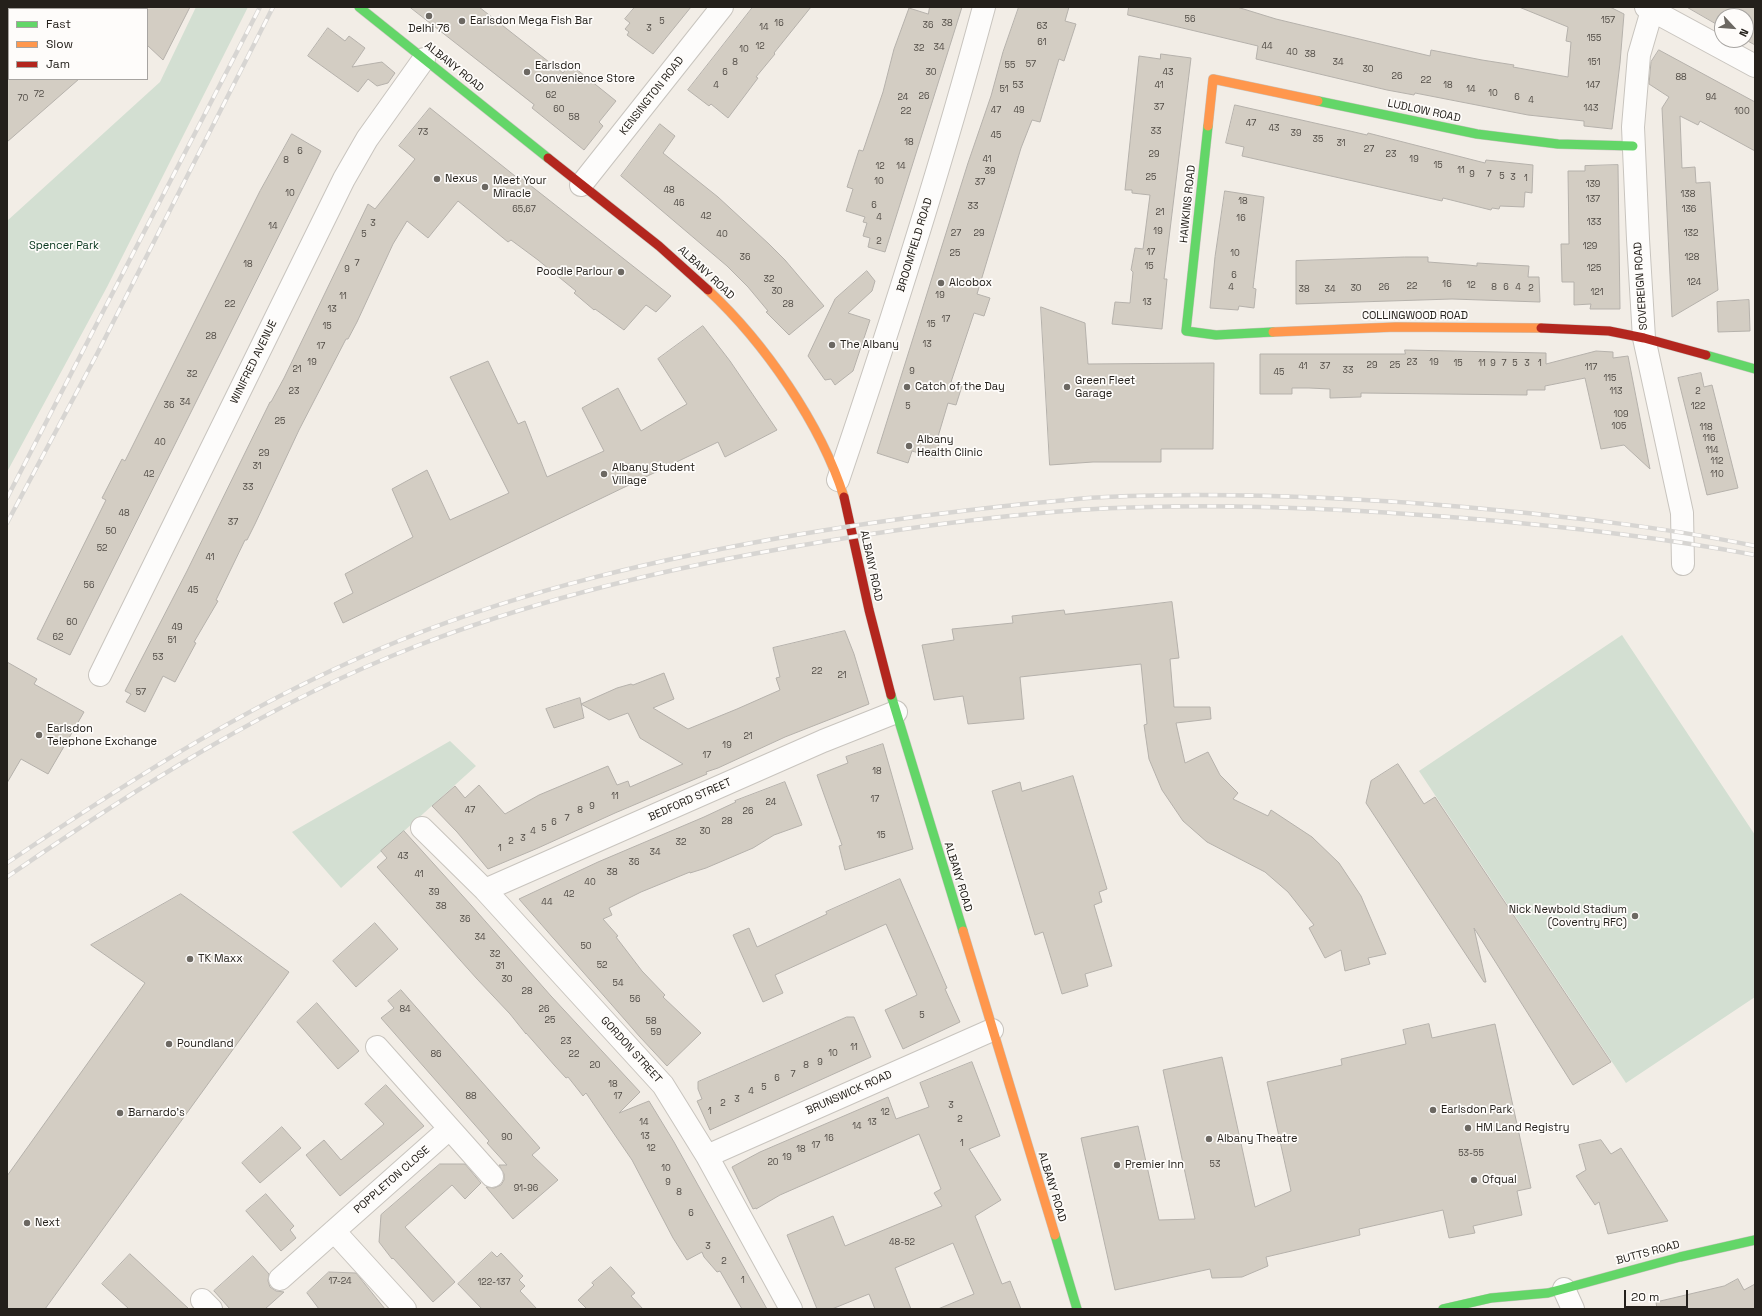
<!DOCTYPE html>
<html>
<head>
<meta charset="utf-8">
<style>
  body { margin:0 }
  #map { position:relative; width:1762px; height:1316px; overflow:hidden; background:#f2ede6; font-family:"Space Grotesk",sans-serif }
  canvas { display:block }
  .frame { position:absolute; inset:0; border:8px solid #24201b; pointer-events:none }
  .legend { position:absolute; left:8px; top:8px; width:140px; height:72px; box-sizing:border-box; background:#fefcfa; border:1px solid #a7a4a1; margin:0; padding:5px 7px; list-style:none; font-size:12px; color:#24201b }
  .legend li { display:flex; align-items:center; gap:8px; height:20px }
  .legend b { width:20px; border:1px solid #a7a4a1 }
  .north { position:absolute; left:1714px; top:8px; width:40px; height:40px; box-sizing:border-box; background:#fefcfa; border:1px solid #a7a4a1; border-radius:50%; rotate:116deg; font-size:11px; font-weight:700; line-height:16px; text-align:center; color:#24201b }
  .north::after { content:''; display:block; margin:auto; width:14px; height:18px; background:#6c6862; clip-path:polygon(50% 0,100% 100%,50% 72%,0 100%) }
  .scale { position:absolute; left:1624px; top:1290px; width:64px; height:18px; box-sizing:border-box; border:2px solid #24201b; border-top:0; padding-left:5px; font-size:12px; line-height:14px; white-space:nowrap; color:#24201b; -webkit-text-stroke:3px #fefcfa; paint-order:stroke }
</style>
</head>
<body>
<div id="map">
<canvas width="1762" height="1316"></canvas>
<div class="frame"></div>
<ul class="legend">
<li><b style="height:5px;background:#63d668"></b>Fast</li>
<li><b style="height:5px;background:#ff974d"></b>Slow</li>
<li><b style="height:5px;background:#b3261e"></b>Jam</li>
</ul>
<div class="north">N</div>
<div class="scale">20 m</div>
</div>
<script>
const ctx = document.querySelector('canvas').getContext('2d');
ctx.lineJoin = 'round';
function fill(path, color) {
  ctx.fillStyle = color;
  ctx.fill(path, 'evenodd');
}
function strokePath(path, color, width, dash) {
  ctx.strokeStyle = color;
  ctx.lineWidth = width;
  ctx.lineCap = dash ? 'butt' : 'round';
  ctx.setLineDash(dash || []);
  ctx.stroke(path);
}
function label(font, color, halo, rows, align = 'center') {
  ctx.font = font + ' "Space Grotesk",sans-serif';
  ctx.lineWidth = 3.5;
  ctx.setLineDash([]);
  ctx.textBaseline = 'middle';
  ctx.strokeStyle = halo;
  ctx.fillStyle = color;
  for (const [text, x, y, turn = 0] of rows) {
    ctx.save();
    ctx.translate(x, y);
    ctx.rotate((+turn || 0) * Math.PI / 180);
    ctx.textAlign = isNaN(turn) ? turn : align;
    if (halo) ctx.strokeText(text, 0, 0);
    ctx.fillText(text, 0, 0);
    ctx.restore();
  }
}
const green = new Path2D(`
  M196 7H248L107 287 7 472V221L160 82Z
  M1622 635 1755 835V997L1626 1083 1419 771Z
  M450 741 476 766 341 888 292 832Z`);
const building = new Path2D(`
  M147 7H190L163 60 147 45Z
  M410 7H479L563 73 570 64 616 101 599 122 603 126 584 150 532 108 534 105Z
  M635 7H691L653 54 627 35 629 32 625 29 630 23 625 19Z
  M753 7H811L774 53 775 54 756 77 758 78 728 118 711 104 709 106 688 90Z
  M930 7H962L885 252 868 247 870 238 863 236 867 223 863 222 865 217 846 211 853 189 847 187 859 150 863 151 883 92 894 49 909 8 928 14Z
  M1019 7H1069L1065 21 1076 24 1064 61 1059 59 1040 122 1032 120 1021 148 977 294 990 298 984 316 974 313 951 382 962 386 956 405 948 403 937 440 940 441 935 458 912 451 908 463 877 453 968 163 991 96 1003 52Z
  M1129 7H1237L1276 19 1430 56 1431 50 1482 60 1514 65 1513 67 1568 77 1571 42 1566 41 1568 27 1519 7H1610L1624 14 1620 63 1612 129 1584 126V121L1528 115 1415 93 1414 95 1387 90 1256 59 1258 46 1128 15Z
  M1687 7H1755V45L1746 40V16H1722V27Z
  M328 28 345 41 349 36 365 48 352 67 382 62 395 73 388 83 377 86 368 79 358 92 308 56Z
  M1659 50 1755 102V151L1700 121 1698 125 1680 116 1682 168 1695 167 1696 183 1710 182 1718 290 1672 317 1662 108 1669 97 1649 84 1651 62Z
  M1161 54 1191 58 1164 279H1167L1162 329 1112 324 1115 302 1130 303 1133 272 1131 270 1135 248 1143 249 1150 195 1132 193V190H1125L1139 56 1160 59Z
  M7 79H79L7 142Z
  M1235 105 1350 131 1367 135 1368 133 1485 163 1486 160 1533 165 1532 193 1525 192 1524 207 1500 206 1499 209 1492 208 1491 210 1443 198 1442 201 1242 156 1244 147 1226 143Z
  M430 108 520 180 521 178 671 296 656 312 646 305 624 330 595 309 594 310 574 293 576 291 538 260 511 240 508 242 458 201 428 238 407 221 393 244 357 322 348 339H346L299 430 255 524 247 540H245L216 600 218 601 194 642 196 643 175 682 163 676 145 712 126 702 131 694 125 691 187 571 270 402H271L284 378 368 204 375 209 415 159 399 146Z
  M660 124 675 136 663 153 718 197 769 244 785 260 824 306 789 335 766 312 768 311 748 287 727 266 621 176Z
  M292 134 321 151 70 655 37 639 106 500 102 498 122 459 125 461 260 191Z
  M1618 165 1620 309H1590L1591 304 1574 305V282H1562L1561 244H1569L1568 171H1585V166Z
  M1225 191 1264 197 1253 288 1256 289 1254 308 1239 306 1238 310 1210 308 1215 257Z
  M1405 257H1428V262L1468 265 1477 266V263L1529 266 1528 277H1539L1540 302 1452 299 1296 304V261Z
  M867 271 875 281 872 291 848 313 870 320 853 371 835 385 831 379 825 380 808 356 835 299Z
  M1749 300 1750 331 1718 332 1717 302Z
  M1041 307 1085 323 1088 364 1214 363 1213 449H1161V462H1093L1050 465Z
  M703 326 730 361 777 430 725 457 718 442 343 623 334 603 353 593 345 574 413 537 392 489 427 470 450 520 509 493 450 377 488 361 518 424 525 421 547 477 604 451 582 408 618 388 641 431 687 404 658 359Z
  M1405 350 1546 353V364L1596 351 1613 352V358L1628 356 1650 469 1624 445 1601 449 1585 378 1545 386V390H1527V395L1361 393V397L1330 398V389L1309 388H1292V394H1260V354H1405Z
  M1701 373 1704 387 1712 385 1738 488 1707 495 1678 378Z
  M1172 602 1179 658 1170 659 1174 707H1210L1211 719 1176 723 1185 763 1208 752 1220 775 1238 793 1233 799 1268 816 1271 810 1312 837 1339 863 1361 896 1386 954 1368 958 1370 964 1345 971 1341 950 1325 958 1309 928 1314 925 1288 892 1265 872 1207 842 1183 821 1162 790 1149 759 1144 725 1147 724 1141 664 1020 677 1024 719 968 724 963 696 934 700 922 645 954 640 952 629 1013 623 1012 616 1064 610 1065 614Z
  M845 631 854 654 869 704 785 737 718 768 706 772 707 774 615 813 538 848 488 869 457 832 432 806 455 786 465 798 479 785 505 814 539 795 608 766 617 785 628 781 630 787 683 764 640 738 628 713 609 720 581 704 617 688 631 684 633 685 664 673 674 699 653 708 688 729 737 709 780 690 776 678 780 677 773 648Z
  M7 662 37 679 34 684 84 712 48 774 21 759 7 783Z
  M580 698 584 718 554 728 546 709Z
  M883 744 913 849 845 870 839 846 842 845 817 775 848 763 846 757Z
  M1398 764 1424 804 1435 797 1611 1062 1573 1085 1474 928 1486 982H1484L1366 803 1371 781Z
  M1073 776 1107 889 1099 892 1102 902 1094 905 1112 966 1085 974 1088 986 1062 994 1043 932 1035 935 992 791 1020 782 1022 791Z
  M785 782 802 825 774 835 753 848 706 868 690 873V872L641 892 609 908 612 915 603 919 618 936 616 937 642 971 665 995 663 997 701 1033 667 1066 640 1037 519 899 598 862 704 817 736 802 735 801Z
  M404 831 471 905 551 996 640 1092 619 1113 649 1101 674 1142 767 1309H742L720 1271 717 1272 704 1257 702 1252 687 1260 673 1238 632 1160 586 1093 583 1096 568 1077 566 1078 555 1066 526 1033V1034L510 1014 477 979 377 867 387 858 381 851Z
  M900 879 947 988 945 989 960 1022 903 1049 885 1010 917 995 886 924 775 975 783 993 763 1002 733 935 749 928 757 947 827 914 826 912Z
  M181 894 289 972 45 1309H7V1176L145 983 91 945Z
  M375 923 398 949 356 987 333 961Z
  M401 990 540 1148 532 1155 558 1180 513 1219 486 1187 494 1188 501 1185 504 1180V1174L499 1165H507L487 1143 489 1141 381 1018 394 1008 388 1001Z
  M317 1003 359 1051 338 1069 297 1022Z
  M847 1017H854L871 1057 710 1130 697 1101 702 1099 698 1089V1082Z
  M1429 1024 1432 1038 1495 1024 1531 1188 1517 1191 1522 1215 1473 1226 1475 1233 1449 1238 1443 1210 1359 1229 1360 1235 1266 1257 1268 1266 1242 1277 1212 1278 1210 1269 1115 1290 1081 1138 1138 1126 1159 1220 1195 1219 1163 1070 1222 1057 1255 1207 1291 1191 1267 1082 1342 1065 1341 1059 1406 1044 1403 1030Z
  M972 1062 1000 1136 969 1149 1001 1200 975 1216 1002 1284 1010 1281 1021 1309H938L974 1294 953 1243 895 1268 911 1309H875L869 1294 832 1309H817L787 1235 833 1216 845 1246 942 1206 934 1193 941 1189 919 1134 780 1195 756 1209V1208L753 1209 732 1167 760 1152 888 1097 896 1119 929 1107 920 1083Z
  M386 1085 424 1126 340 1196 306 1155 324 1140 341 1160 384 1124 365 1104Z
  M282 1127 301 1148 260 1183 242 1163Z
  M1601 1140 1611 1154 1621 1148 1668 1221 1608 1234 1599 1202 1595 1205 1576 1176 1586 1170 1579 1145Z
  M440 1164H465L481 1183 465 1199 452 1185 405 1227 455 1282 433 1302 393 1258 392 1259 379 1242 381 1215Z
  M266 1194 294 1226 290 1230 296 1238 281 1251 246 1211Z
  M492 1252 497 1257 501 1253 523 1276 519 1280 525 1286 520 1291 537 1309H482L458 1284Z
  M130 1254 189 1309H129L102 1284Z
  M253 1256 269 1274 268 1281 270 1287 276 1291 284 1292 265 1309H230L214 1291Z
  M611 1267 635 1293 631 1296 643 1309H587L578 1300 594 1285 592 1283Z
  M329 1272 356 1273 385 1309H319L307 1293Z
  M1738 1279 1744 1290 1755 1284V1309H1657L1656 1302 1724 1286Z`);
const street = new Path2D(`
  M1646 7 1755 66
  M1653 7 1639 55 1633 127 1638 239 1644 338 1682 513 1683 564
  M46 9 48 7
  M7 46 9 44
  M581 185 722 7
  M838 480C891 324 941 167 984 7
  M100 675 344 179 367 139 424 59
  M422 828 485 890 663 1085 707 1156 791 1309
  M485 890 823 741 896 712
  M377 1047 492 1176
  M707 1156 992 1030
  M334 1231 405 1309
  M280 1279 449 1129
  M1564 1289 1573 1309
  M202 1300 211 1309`);
const fast = new Path2D(`
  M359 7 548 158
  M1318 101 1477 134 1558 144 1633 146
  M1208 126 1186 331 1216 335 1273 332
  M1706 355 1755 369
  M891 695 963 931
  M1055 1235 1077 1309
  M1443 1309 1491 1298 1548 1293 1680 1257 1755 1240`);
const slow = new Path2D(`
  M1208 126 1213 79 1318 101
  M708 290C764 342 821 424 844 497
  M1273 332 1396 327 1541 328
  M963 931 1055 1235`);
const jam = new Path2D(`
  M548 158 659 246 708 290
  M1541 328 1609 331 1644 338 1706 355
  M844 497 869 610 891 695`);
const rail = new Path2D(`
  M7 498 260 7
  M7 523 97 354 273 7
  M7 863C134 777 263 695 406 638 531 588 664 558 796 535 872 522 948 512 1024 504 1051 502 1079 498 1106 497 1225 492 1345 497 1464 507 1561 516 1659 526 1755 546
  M7 877C136 788 268 704 414 647 534 600 660 570 786 548 883 531 980 517 1078 510 1206 502 1335 508 1463 518 1561 526 1659 537 1755 555`);
const markers = [
  [429,16,4,"#6c6862"],
  [462,21,4,"#6c6862"],
  [527,72,4,"#6c6862"],
  [437,179,4,"#6c6862"],
  [485,187,4,"#6c6862"],
  [621,272,4,"#6c6862"],
  [941,283,4,"#6c6862"],
  [832,345,4,"#6c6862"],
  [907,387,4,"#6c6862"],
  [1067,387,4,"#6c6862"],
  [909,446,4,"#6c6862"],
  [604,474,4,"#6c6862"],
  [39,735,4,"#6c6862"],
  [1635,916,4,"#6c6862"],
  [190,959,4,"#6c6862"],
  [169,1044,4,"#6c6862"],
  [1433,1110,4,"#6c6862"],
  [120,1113,4,"#6c6862"],
  [1468,1128,4,"#6c6862"],
  [1209,1139,4,"#6c6862"],
  [1117,1165,4,"#6c6862"],
  [1474,1180,4,"#6c6862"],
  [27,1223,4,"#6c6862"]
];
const numberNames = [
  ["56",1190,20],
  ["157",1608,21],
  ["5",662,22],
  ["16",779,24],
  ["38",947,24],
  ["36",928,26],
  ["63",1042,27],
  ["14",764,28],
  ["3",649,29],
  ["155",1594,39],
  ["61",1042,43],
  ["12",760,47],
  ["44",1267,47],
  ["34",939,48],
  ["32",919,49],
  ["10",744,50],
  ["40",1292,53],
  ["38",1310,55],
  ["8",735,63],
  ["34",1338,63],
  ["151",1594,63],
  ["57",1031,65],
  ["55",1010,66],
  ["30",1368,70],
  ["6",725,73],
  ["30",931,73],
  ["43",1168,73],
  ["26",1397,77],
  ["88",1681,78],
  ["22",1426,81],
  ["4",716,86],
  ["53",1018,86],
  ["41",1159,86],
  ["18",1448,86],
  ["147",1593,86],
  ["51",1004,90],
  ["14",1471,90],
  ["10",1493,94],
  ["72",39,95],
  ["62",551,96],
  ["26",924,97],
  ["24",903,98],
  ["6",1517,98],
  ["94",1711,98],
  ["70",23,99],
  ["4",1531,101],
  ["37",1159,108],
  ["143",1591,109],
  ["60",559,110],
  ["47",996,111],
  ["49",1019,111],
  ["22",906,112],
  ["100",1742,112],
  ["58",574,118],
  ["47",1251,124],
  ["43",1274,129],
  ["33",1156,132],
  ["73",423,133],
  ["39",1296,134],
  ["45",996,136],
  ["35",1318,140],
  ["18",909,143],
  ["31",1341,144],
  ["27",1369,150],
  ["6",300,152],
  ["29",1154,155],
  ["23",1391,155],
  ["41",987,160],
  ["19",1414,160],
  ["8",286,161],
  ["15",1438,166],
  ["12",880,167],
  ["14",901,167],
  ["11",1461,171],
  ["39",990,172],
  ["9",1472,175],
  ["7",1489,175],
  ["5",1502,177],
  ["25",1151,178],
  ["3",1513,178],
  ["1",1526,179],
  ["10",879,182],
  ["37",980,183],
  ["139",1593,185],
  ["48",669,191],
  ["10",290,194],
  ["138",1688,195],
  ["137",1593,200],
  ["18",1243,202],
  ["46",679,204],
  ["6",874,206],
  ["33",973,207],
  ["65,67",524,210],
  ["136",1689,210],
  ["21",1160,213],
  ["42",706,217],
  ["4",879,218],
  ["16",1241,219],
  ["133",1594,223],
  ["3",373,224],
  ["14",273,227],
  ["19",1158,232],
  ["27",956,234],
  ["29",979,234],
  ["132",1691,234],
  ["5",364,235],
  ["40",722,235],
  ["2",879,242],
  ["129",1590,247],
  ["17",1151,253],
  ["25",955,254],
  ["10",1235,254],
  ["36",745,258],
  ["128",1692,258],
  ["7",357,264],
  ["18",248,265],
  ["15",1149,267],
  ["125",1594,269],
  ["9",347,270],
  ["6",1234,276],
  ["32",769,280],
  ["124",1694,283],
  ["16",1447,285],
  ["12",1471,286],
  ["22",1412,287],
  ["4",1231,288],
  ["26",1384,288],
  ["8",1494,288],
  ["6",1506,288],
  ["4",1518,288],
  ["30",1356,289],
  ["2",1531,289],
  ["38",1304,290],
  ["34",1330,290],
  ["30",777,292],
  ["121",1597,293],
  ["19",940,296],
  ["11",343,297],
  ["13",1147,303],
  ["22",230,305],
  ["28",788,305],
  ["13",332,310],
  ["17",946,320],
  ["15",931,325],
  ["15",327,327],
  ["28",211,337],
  ["13",927,345],
  ["17",321,347],
  ["19",312,363],
  ["23",1412,363],
  ["19",1434,363],
  ["15",1458,364],
  ["11",1482,364],
  ["9",1493,364],
  ["7",1504,364],
  ["5",1515,364],
  ["3",1527,364],
  ["1",1540,364],
  ["29",1372,366],
  ["25",1395,366],
  ["41",1303,367],
  ["37",1325,367],
  ["117",1591,368],
  ["21",297,370],
  ["33",1348,371],
  ["9",912,372],
  ["45",1279,373],
  ["32",192,375],
  ["115",1610,379],
  ["23",294,392],
  ["113",1616,392],
  ["2",1698,392],
  ["34",185,403],
  ["36",169,406],
  ["5",908,407],
  ["122",1698,407],
  ["109",1621,415],
  ["25",280,422],
  ["105",1619,427],
  ["118",1706,428],
  ["116",1709,439],
  ["40",160,443],
  ["114",1712,451],
  ["29",264,454],
  ["112",1717,462],
  ["31",257,467],
  ["42",149,475],
  ["110",1717,475],
  ["33",248,488],
  ["48",124,514],
  ["37",233,523],
  ["50",111,532],
  ["52",102,549],
  ["41",210,558],
  ["56",89,586],
  ["45",193,591],
  ["60",72,623],
  ["49",177,628],
  ["62",58,638],
  ["51",172,641],
  ["53",158,658],
  ["22",817,672],
  ["21",842,676],
  ["57",141,693],
  ["21",748,737],
  ["19",727,746],
  ["17",707,756],
  ["18",877,772],
  ["11",615,797],
  ["17",875,800],
  ["24",771,803],
  ["9",592,807],
  ["47",470,811],
  ["8",580,811],
  ["26",748,812],
  ["7",567,819],
  ["28",727,822],
  ["6",554,823],
  ["5",544,829],
  ["4",533,832],
  ["30",705,832],
  ["15",881,836],
  ["3",523,839],
  ["2",511,842],
  ["32",681,843],
  ["1",500,849],
  ["34",655,853],
  ["43",403,857],
  ["36",634,863],
  ["38",612,873],
  ["41",419,875],
  ["40",590,883],
  ["39",434,893],
  ["42",569,895],
  ["44",547,903],
  ["38",441,907],
  ["36",465,920],
  ["34",480,938],
  ["50",586,947],
  ["32",495,955],
  ["52",602,966],
  ["31",500,967],
  ["30",507,980],
  ["54",618,984],
  ["28",527,992],
  ["56",635,1000],
  ["84",405,1010],
  ["26",544,1010],
  ["5",922,1016],
  ["25",550,1021],
  ["58",651,1022],
  ["59",656,1033],
  ["23",566,1042],
  ["11",854,1048],
  ["10",833,1054],
  ["86",436,1055],
  ["22",574,1055],
  ["9",820,1063],
  ["20",595,1066],
  ["8",806,1066],
  ["7",793,1075],
  ["6",777,1079],
  ["18",613,1085],
  ["5",764,1088],
  ["4",751,1092],
  ["88",471,1097],
  ["17",618,1097],
  ["3",737,1100],
  ["2",723,1104],
  ["3",951,1106],
  ["1",710,1112],
  ["12",885,1113],
  ["2",960,1120],
  ["14",644,1123],
  ["13",872,1123],
  ["14",857,1127],
  ["13",645,1137],
  ["90",507,1138],
  ["16",829,1139],
  ["1",962,1144],
  ["17",816,1146],
  ["12",651,1149],
  ["18",801,1150],
  ["53-55",1471,1154],
  ["19",787,1158],
  ["20",773,1163],
  ["53",1215,1165],
  ["10",666,1169],
  ["9",668,1183],
  ["91-96",526,1189],
  ["8",679,1193],
  ["6",691,1214],
  ["48-52",902,1243],
  ["3",708,1247],
  ["2",724,1262],
  ["1",743,1281],
  ["17-24",340,1282],
  ["122-137",494,1283]
];
const poiNames = [
  ["Earlsdon Mega Fish Bar",470,21],
  ["Delhi 76",429,29,"center"],
  ["Earlsdon",535,66],
  ["Convenience Store",535,79],
  ["Nexus",445,179],
  ["Meet Your",493,181],
  ["Miracle",493,194],
  ["Poodle Parlour",613,272,"right"],
  ["Alcobox",949,283],
  ["The Albany",840,345],
  ["Green Fleet",1075,381],
  ["Garage",1075,394],
  ["Catch of the Day",915,387],
  ["Albany",917,440],
  ["Health Clinic",917,453],
  ["Albany Student",612,468],
  ["Village",612,481],
  ["Earlsdon",47,729],
  ["Telephone Exchange",47,742],
  ["Nick Newbold Stadium",1627,910,"right"],
  ["(Coventry RFC)",1627,923,"right"],
  ["TK Maxx",198,959],
  ["Poundland",177,1044],
  ["Earlsdon Park",1441,1110],
  ["Barnardo's",128,1113],
  ["HM Land Registry",1476,1128],
  ["Albany Theatre",1217,1139],
  ["Premier Inn",1125,1165],
  ["Ofqual",1482,1180],
  ["Next",35,1223]
];
const streetNames = [
  ["ALBANY ROAD",454,67,39],
  ["KENSINGTON ROAD",652,96,-52],
  ["LUDLOW ROAD",1424,111,12],
  ["HAWKINS ROAD",1188,204,-84],
  ["BROOMFIELD ROAD",915,245,-73],
  ["ALBANY ROAD",706,273,43],
  ["SOVEREIGN ROAD",1641,286,-94],
  ["COLLINGWOOD ROAD",1415,316],
  ["WINIFRED AVENUE",254,362,-64],
  ["ALBANY ROAD",871,566,78],
  ["BEDFORD STREET",690,800,-24],
  ["ALBANY ROAD",958,877,73],
  ["GORDON STREET",631,1050,48],
  ["BRUNSWICK ROAD",849,1093,-24],
  ["POPPLETON CLOSE",392,1180,-41],
  ["ALBANY ROAD",1052,1187,73],
  ["BUTTS ROAD",1648,1253,-15]
];
const parkNames = [
  ["Spencer Park",64,246]
];
fill(green, '#d3dfd2');
fill(building, '#d3cdc3');
strokePath(building, '#b5b1ab', 1);
strokePath(street, '#c8c4be', 24);
strokePath(fast, '#c8c4be', 10);
strokePath(slow, '#c8c4be', 10);
strokePath(jam, '#c8c4be', 10);
strokePath(street, '#fdfcfb', 22);
strokePath(fast, '#63d668', 9);
strokePath(slow, '#ff974d', 9);
strokePath(jam, '#b3261e', 9);
strokePath(rail, '#d7d5d2', 4.5);
strokePath(rail, '#fefcfa', 3, [9]);
for (const [x, y, r, color] of markers) {
  const dot = new Path2D();
  dot.arc(x, y, r, 0, 2 * Math.PI);
  ctx.fillStyle = color;
  ctx.fill(dot);
  strokePath(dot, '#fefcfa', 1.5);
}
label('9px', '#504b45', null, numberNames);
label('11px', '#24201b', '#fefcfa', poiNames, 'left');
label('11px', '#24201b', '#fefcfa', streetNames);
label('11px', '#07361d', '#fefcfa', parkNames);
</script>
</body>
</html>
